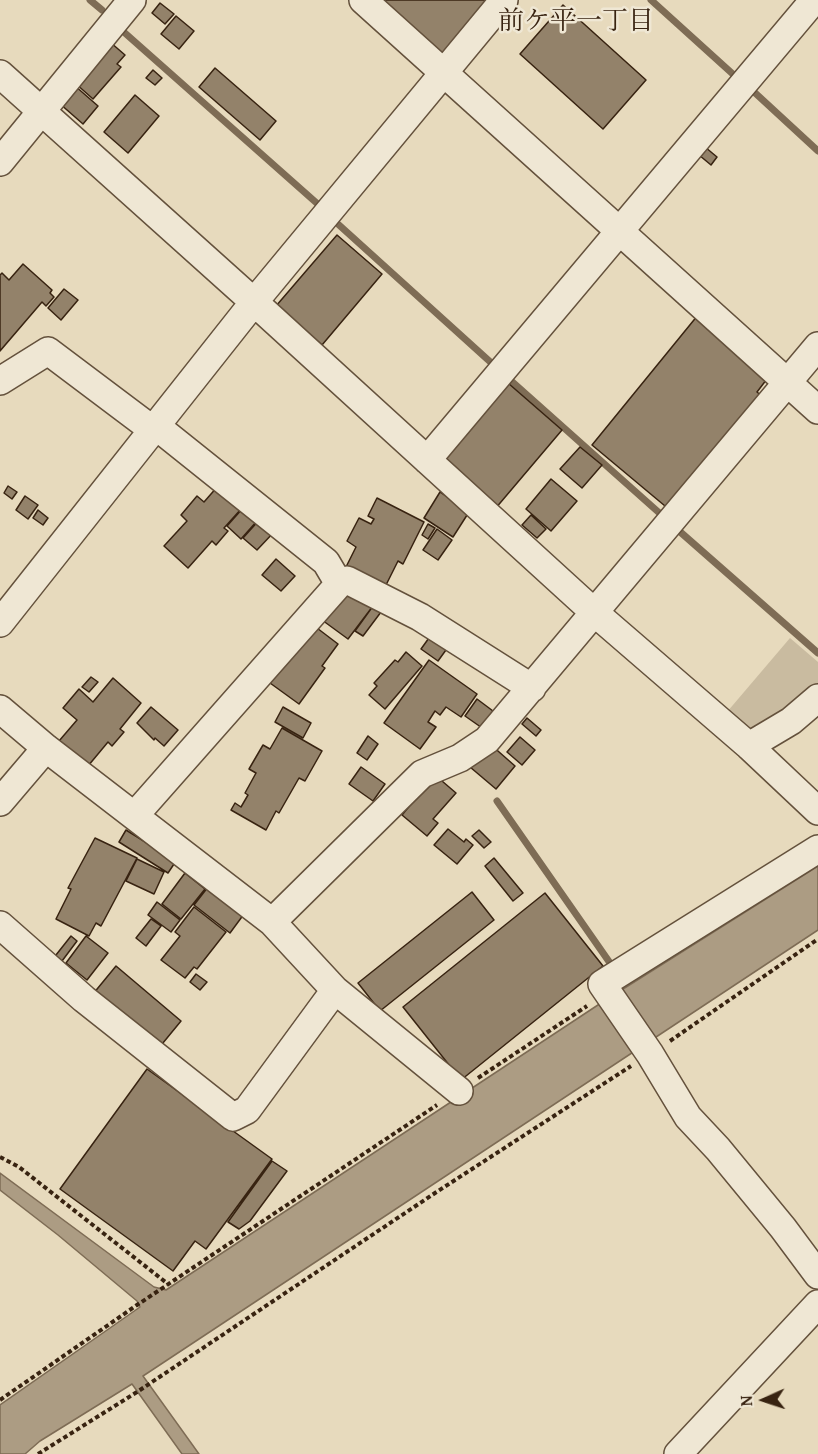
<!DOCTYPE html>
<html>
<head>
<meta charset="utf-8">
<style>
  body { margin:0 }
  #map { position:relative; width:818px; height:1454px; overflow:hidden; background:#e7dabd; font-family:"Gentium Book Plus",serif }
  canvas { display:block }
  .north { position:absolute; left:734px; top:1370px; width:60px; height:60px; -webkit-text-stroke:4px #efe7d4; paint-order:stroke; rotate:267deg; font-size:16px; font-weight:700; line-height:24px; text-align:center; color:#382311 }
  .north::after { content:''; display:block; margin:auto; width:21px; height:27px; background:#382311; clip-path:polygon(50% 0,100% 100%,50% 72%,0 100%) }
</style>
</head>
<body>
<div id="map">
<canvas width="818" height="1454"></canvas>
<div class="north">N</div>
</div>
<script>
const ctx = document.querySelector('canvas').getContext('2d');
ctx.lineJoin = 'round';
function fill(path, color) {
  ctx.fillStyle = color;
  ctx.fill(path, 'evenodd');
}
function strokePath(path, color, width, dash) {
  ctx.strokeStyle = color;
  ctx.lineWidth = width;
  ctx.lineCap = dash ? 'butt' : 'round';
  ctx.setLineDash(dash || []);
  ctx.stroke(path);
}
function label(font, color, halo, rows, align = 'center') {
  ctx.font = font + ' "Gentium Book Plus","Noto Serif JP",serif';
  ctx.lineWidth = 5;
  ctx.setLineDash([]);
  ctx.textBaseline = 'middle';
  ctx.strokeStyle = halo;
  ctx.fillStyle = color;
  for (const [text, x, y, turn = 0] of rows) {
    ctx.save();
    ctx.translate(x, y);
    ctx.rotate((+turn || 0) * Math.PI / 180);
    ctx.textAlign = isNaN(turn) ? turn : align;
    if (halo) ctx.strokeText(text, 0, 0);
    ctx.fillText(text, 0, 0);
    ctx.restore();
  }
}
const green = new Path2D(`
  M790 638 818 662V689L750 737 727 712Z`);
const water = new Path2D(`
  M818 866V930L143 1376 199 1454H182L132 1384 40 1441 25 1454H0V1405L140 1307 137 1301 58 1235 0 1190V1173L154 1287 166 1290 604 1001Z`);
const stream = new Path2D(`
  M90 0 102 10
  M651 0 735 76
  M117 26 320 206
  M753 91 818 151
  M339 225 497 368
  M508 378 665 518
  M678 530 818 653
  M497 801 610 963`);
const building = new Path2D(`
  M375 0H490L439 57Z
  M160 3 174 14 165 24 152 13Z
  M563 5 646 80 603 129 520 54Z
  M176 16 194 31 179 49 161 34Z
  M110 42 125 55 117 64 121 67 93 99 75 83Z
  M215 68 276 121 260 140 199 87Z
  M153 70 162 78 155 85 146 78Z
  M74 85 98 106 83 124 59 103Z
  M135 95 159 116 128 153 104 132Z
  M705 147 717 157 711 165 699 155Z
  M337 235 382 274 322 345 276 306Z
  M23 264 52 290 50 293 54 297 46 306 42 302 0 351V275L2 273 9 280Z
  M64 289 78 300 61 320 48 308Z
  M698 315 770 375 757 392 764 398 671 511 592 445Z
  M508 383 562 430 495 509 441 462Z
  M580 447 602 465 582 488 560 469Z
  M551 479 577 501 551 531 526 509Z
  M8 486 17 492 12 499 4 493Z
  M218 486 242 508 224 528 228 531 216 545 212 541 188 568 164 546 187 521 181 515 197 496 204 502Z
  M440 492 469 512 453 537 424 518Z
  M25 496 38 505 28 519 16 510Z
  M377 498 424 522 403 564 398 561 382 593 343 573 356 547 347 541 359 518 371 524 374 519 368 516Z
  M243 508 257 521 241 539 227 526Z
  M38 510 48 518 43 525 33 518Z
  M531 515 546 529 537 538 522 525Z
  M261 518 275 531 257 550 243 538Z
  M428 524 435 528 428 539 422 535Z
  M437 529 452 540 438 560 423 550Z
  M276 559 295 576 281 591 262 575Z
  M346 587 373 606 348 639 322 620Z
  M373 606 381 612 363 636 355 631Z
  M313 625 338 644 322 666 325 668 299 704 270 683Z
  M434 631 451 643 438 661 421 649Z
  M406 652 422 666 385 709 369 695 377 686 374 683 395 660 398 662Z
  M429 660 477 694 461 717 446 707 440 715 435 711 428 722 436 727 420 749 384 723Z
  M91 677 98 682 89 692 82 687Z
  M113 678 141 703 120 729 124 732 112 746 108 742 88 766 59 741 77 720 63 708 79 689 93 702Z
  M477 699 497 714 485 730 465 716Z
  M151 707 178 730 164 746 155 738 154 740 137 723Z
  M283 707 311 723 303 738 275 722Z
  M527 718 541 730 536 736 522 724Z
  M282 728 322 751 305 781 299 778 279 813 276 811 266 830 231 810 235 803 241 807 248 795 245 793 256 773 249 769 263 745 270 749Z
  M368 736 378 744 367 760 357 753Z
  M520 737 535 750 522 765 507 752Z
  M490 744 515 766 496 789 470 767Z
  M361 767 385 784 373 801 349 784Z
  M435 775 456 793 433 819 438 823 427 836 402 815Z
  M448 829 464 842 466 839 473 845 457 864 434 845Z
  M126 830 176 861 168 873 119 842Z
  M479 830 491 842 484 848 472 836Z
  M95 838 137 858 101 926 96 923 89 936 56 919 71 889 68 888Z
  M494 858 523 893 513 901 485 866Z
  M137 859 164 872 154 894 126 881Z
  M185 873 205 889 181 919 162 904Z
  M208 887 244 914 230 933 194 905Z
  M472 892 494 920 380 1011 358 983Z
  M545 893 603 966 461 1080 403 1007Z
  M157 902 180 920 171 932 148 915Z
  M194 907 226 932 197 969 194 967 185 978 161 960 180 936 175 932Z
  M151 919 161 926 146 946 136 938Z
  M71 936 77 941 59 965 52 960Z
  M86 936 108 953 87 980 66 963Z
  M116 966 181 1021 158 1049 93 994Z
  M196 974 207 982 200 990 190 982Z
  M147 1069 272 1159 206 1249 195 1241 173 1271 60 1189Z
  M272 1161 287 1171 250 1221 239 1229 228 1222Z`);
const path = new Path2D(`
  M670 1041 818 939
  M478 1078 587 1006
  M0 1157 19 1167 168 1284
  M0 1400 137 1305 437 1105
  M38 1454 137 1392 435 1193 631 1066`);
const minor = new Path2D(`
  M363 0 818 410
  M0 74 254 302 595 613 749 746 818 811
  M0 162 132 0
  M0 381 48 351 153 430
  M427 460 814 0
  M339 584 347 580 420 617 532 688
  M0 623 254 302 504 0
  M0 709 46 748 272 922 422 774 460 758 487 740 818 346
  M749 746 791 721 818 698
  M0 802 46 748
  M135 815 339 584 326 562 156 426
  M818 849 602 984 650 1054 688 1117 718 1149 783 1228 818 1275
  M272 922 335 990 459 1091
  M0 925 84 999 233 1117 247 1110 335 990
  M678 1454 818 1304`);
const neighbourhoodNames = [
  ["前ケ平一丁目",576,22]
];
fill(green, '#c9bba0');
fill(water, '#ac9c83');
strokePath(water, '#7e6c55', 1.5);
strokePath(stream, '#7e6c55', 7);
fill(building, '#93826a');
strokePath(building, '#382311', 1.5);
strokePath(minor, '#64513c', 30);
strokePath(path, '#382311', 4, [4.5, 3]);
strokePath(minor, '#efe7d4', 27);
label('26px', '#382311', '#efe7d4', neighbourhoodNames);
</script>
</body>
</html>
